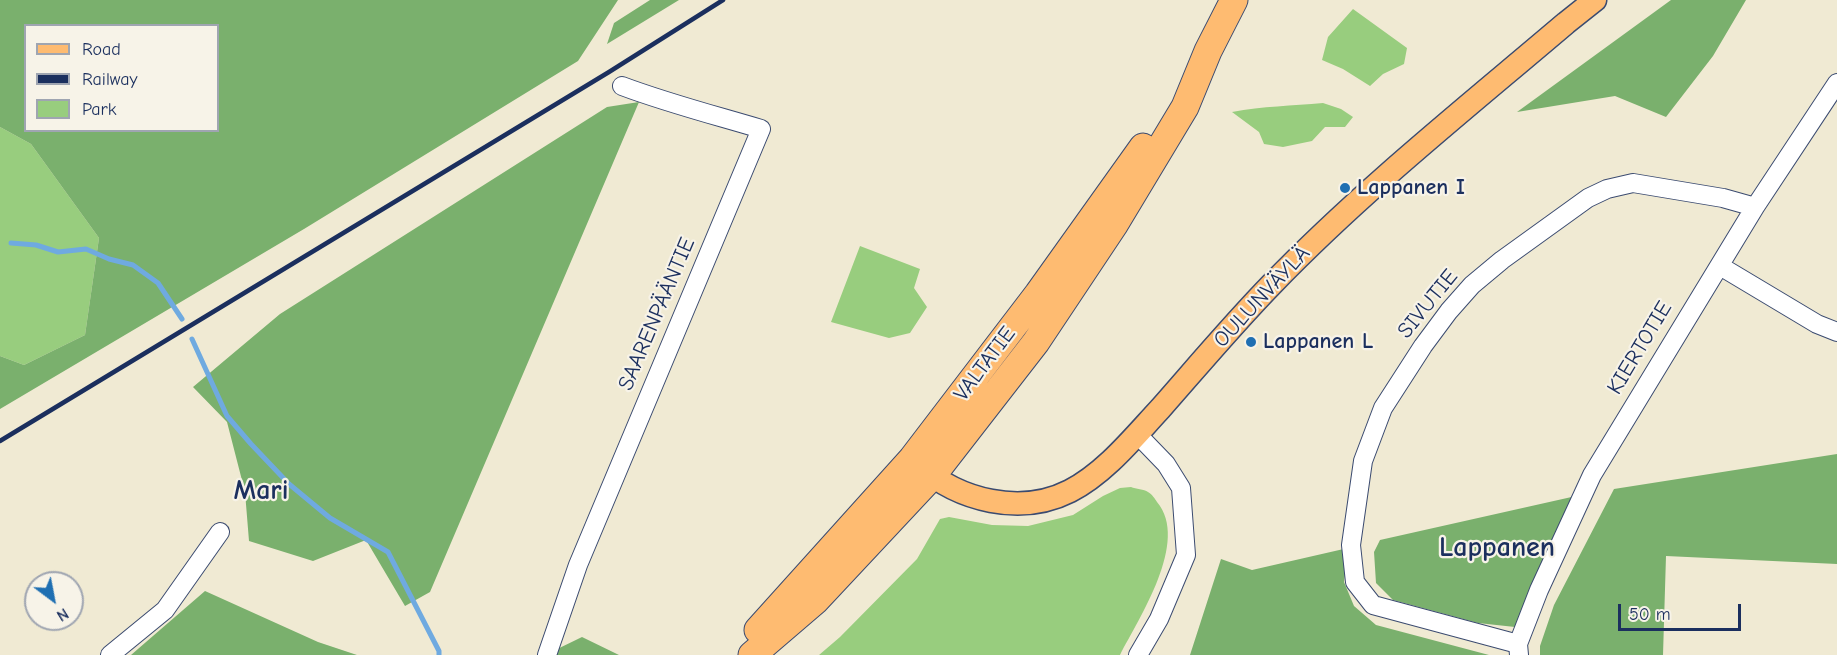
<!DOCTYPE html>
<html>
<head>
<meta charset="utf-8">
<style>
  body { margin:0 }
  #map { position:relative; width:1837px; height:655px; overflow:hidden; background:#f0ead3; font-family:"Comic Neue",sans-serif }
  canvas { display:block }
  .legend { position:absolute; left:24px; top:24px; width:195px; height:108px; box-sizing:border-box; background:#f7f3e8; border:2px solid #9fa5b1; margin:0; padding:8px 10px; list-style:none; font-size:18px; color:#1b2f5e }
  .legend li { display:flex; align-items:center; gap:12px; height:30px }
  .legend b { width:30px; border:2px solid #9fa5b1 }
  .north { position:absolute; left:24px; top:571px; width:60px; height:60px; box-sizing:border-box; background:#f7f3e8; border:2px solid #9fa5b1; border-radius:50%; rotate:148deg; font-size:16px; font-weight:700; line-height:24px; text-align:center; color:#1b2f5e }
  .north::after { content:''; display:block; margin:auto; width:21px; height:27px; background:#1f6fb2; clip-path:polygon(50% 0,100% 100%,50% 72%,0 100%) }
  .scale { position:absolute; left:1618px; top:604px; width:123px; height:27px; box-sizing:border-box; border:3px solid #1b2f5e; border-top:0; padding-left:8px; font-size:18px; line-height:21px; white-space:nowrap; color:#1b2f5e; -webkit-text-stroke:4px #f7f3e8; paint-order:stroke }
</style>
</head>
<body>
<div id="map">
<canvas width="1837" height="655"></canvas>
<ul class="legend">
<li><b style="height:8px;background:#febb71"></b>Road</li>
<li><b style="height:8px;background:#1b2f5e"></b>Railway</li>
<li><b style="height:16px;background:#98cd7e"></b>Park</li>
</ul>
<div class="north">N</div>
<div class="scale">50 m</div>
</div>
<script>
const ctx = document.querySelector('canvas').getContext('2d');
ctx.lineJoin = 'round';
function fill(path, color) {
  ctx.fillStyle = color;
  ctx.fill(path, 'evenodd');
}
function strokePath(path, color, width, dash) {
  ctx.strokeStyle = color;
  ctx.lineWidth = width;
  ctx.lineCap = dash ? 'butt' : 'round';
  ctx.setLineDash(dash || []);
  ctx.stroke(path);
}
function label(font, color, halo, rows, align = 'center') {
  ctx.font = font + ' "Comic Neue",sans-serif';
  ctx.lineWidth = 4.5;
  ctx.setLineDash([]);
  ctx.textBaseline = 'middle';
  ctx.strokeStyle = halo;
  ctx.fillStyle = color;
  for (const [text, x, y, turn = 0] of rows) {
    ctx.save();
    ctx.translate(x, y);
    ctx.rotate((+turn || 0) * Math.PI / 180);
    ctx.textAlign = isNaN(turn) ? turn : align;
    if (halo) ctx.strokeText(text, 0, 0);
    ctx.fillText(text, 0, 0);
    ctx.restore();
  }
}
const green = new Path2D(`
  M1353 9 1407 48 1404 64 1383 74 1370 86 1343 69 1322 60 1328 37Z
  M1323 103 1341 109 1353 117 1345 127H1325L1312 141 1283 147 1264 144 1259 132 1232 112C1263 106 1292 106 1323 103Z
  M0 127 31 144 99 238 85 335 24 365 0 356Z
  M860 246 920 269 914 288 927 307 910 333 889 338 831 322Z
  M1131 487C1136 489 1144 489 1148 492 1152 494 1155 499 1157 502 1190 541 1139 618 1120 655H819L840 637 917 559 940 519 949 517 992 525 1028 526 1073 515 1103 496 1120 488Z`);
const forest = new Path2D(`
  M0 0H618L578 61 304 229 0 409V356L24 365 85 335 99 238 31 144 0 127ZM26 26H218V130H26Z
  M650 0H679L607 44 614 23Z
  M1671 0H1746L1713 56 1666 117 1615 96 1517 112Z
  M639 102 430 592 405 606 366 540 313 561 249 541 245 492 227 422 193 387 280 314 607 107Z
  M1837 454V564L1666 556 1663 655H1540V646L1554 605 1614 489Z
  M1576 496 1515 627 1478 623 1393 600 1376 583 1374 552 1380 540Z
  M1348 548 1344 582 1354 606 1376 625 1489 655H1190L1221 559 1252 570Z
  M205 591 318 642 357 655H131Z
  M582 637 619 655H545Z`);
const stream = new Path2D(`
  M11 243 36 245 58 252 86 249 109 259 133 265 158 283 182 319
  M192 339 227 416 251 444 289 484 330 518 388 552 439 651V655`);
const minor = new Path2D(`
  M1720 266 1817 324 1837 332
  M1137 434 1166 464 1181 488 1186 555 1159 619 1138 655
  M1518 644 1373 605 1355 582 1351 545 1363 461 1383 408 1423 346 1449 311 1472 285 1502 260 1588 198 1607 189 1633 183 1723 198 1755 207
  M110 655 165 610 220 532
  M547 655 578 565 761 129C714 115 667 103 622 86
  M1519 655 1518 644 1539 590 1592 475 1755 207 1837 83`);
const major = new Path2D(`
  M919 465C959 501 1021 516 1070 491 1105 473 1133 438 1160 409 1197 367 1233 324 1272 284 1363 190 1466 108 1566 23L1595 0`);
const highway = new Path2D(`
  M758 630 912 459 1038 294 1143 147
  M752 655 815 601 932 476 1036 342 1114 225 1185 107 1208 51 1234 0`);
const rail = new Path2D(`
  M0 441 609 72 723 0`);
const markers = [
  [1345,188,6,"#1f6fb2"],
  [1251,342,6,"#1f6fb2"]
];
const poiNames = [
  ["Lappanen I",1357,188],
  ["Lappanen L",1263,342]
];
const streetNames = [
  ["OULUNVÄYLÄ",1262,297,-47],
  ["SIVUTIE",1428,304,-51],
  ["SAARENPÄÄNTIE",657,314,-67],
  ["KIERTOTIE",1640,348,-59],
  ["VALTATIE",985,364,-53]
];
const districtNames = [
  ["Mari",261,491],
  ["Lappanen",1497,548]
];
fill(green, '#98cd7e');
fill(forest, '#7ab06d');
strokePath(stream, '#6faae0', 5);
strokePath(minor, '#3b4b70', 20);
strokePath(major, '#3b4b70', 25);
strokePath(highway, '#3b4b70', 29);
strokePath(minor, '#fff', 18);
strokePath(major, '#febb71', 22);
strokePath(highway, '#febb71', 27);
strokePath(rail, '#1b2f5e', 4.5);
for (const [x, y, r, color] of markers) {
  const dot = new Path2D();
  dot.arc(x, y, r, 0, 2 * Math.PI);
  ctx.fillStyle = color;
  ctx.fill(dot);
  strokePath(dot, '#f7f3e8', 2);
}
label('bold 22px', '#1b2f5e', '#f7f3e8', poiNames, 'left');
label('22px', '#1b2f5e', '#f7f3e8', streetNames);
label('bold 28px', '#1b2f5e', '#f7f3e8', districtNames);
</script>
</body>
</html>
